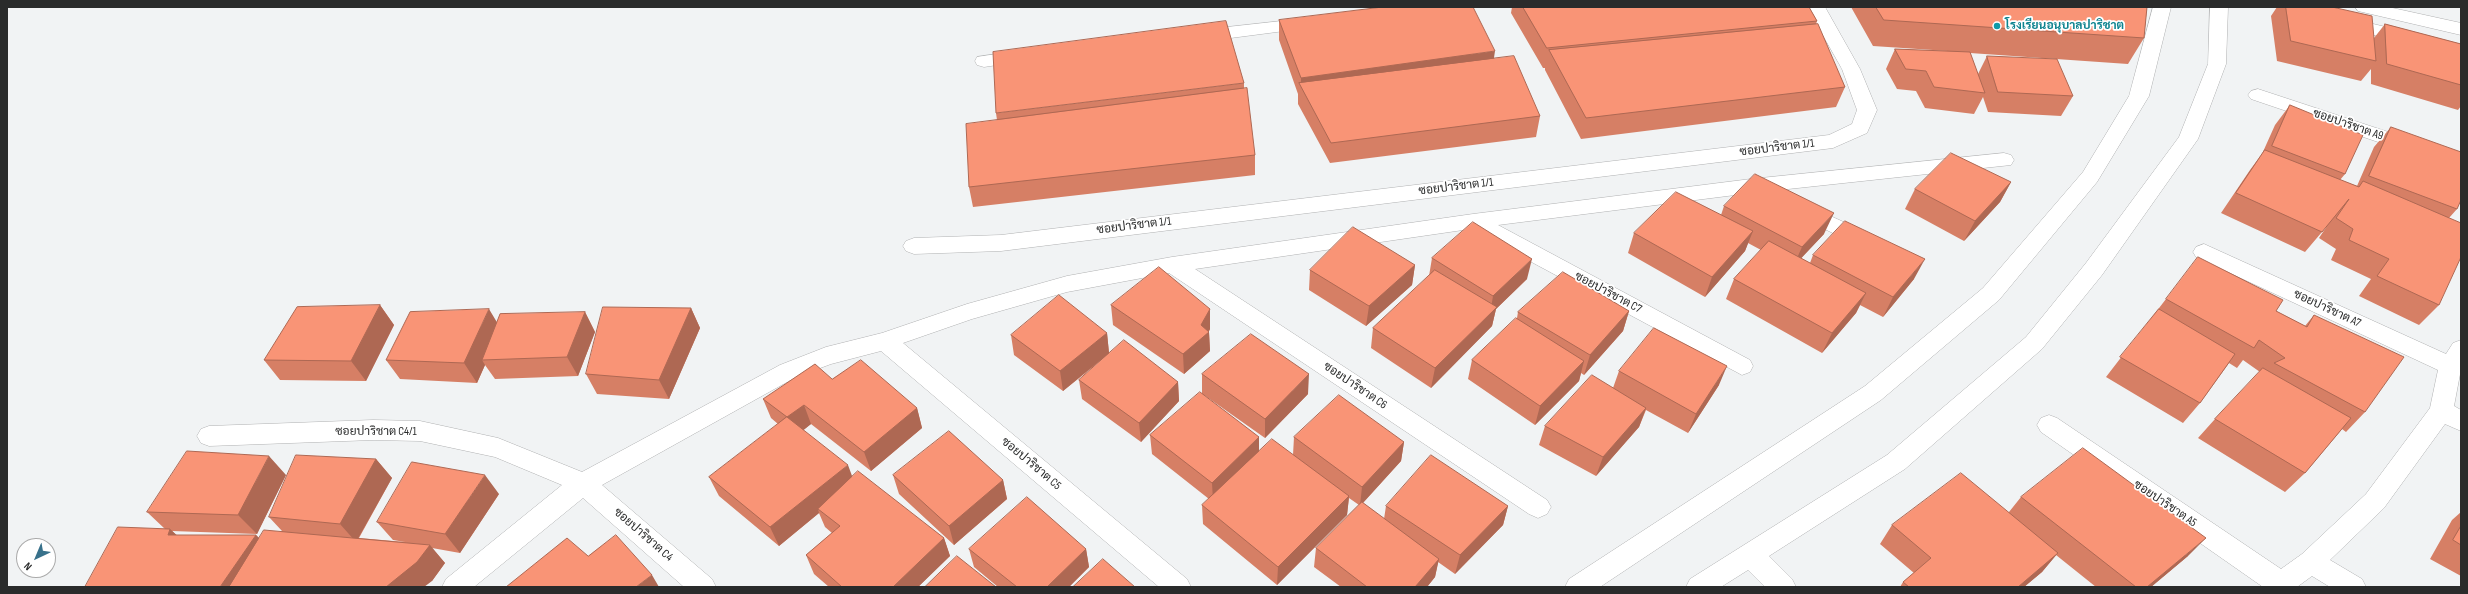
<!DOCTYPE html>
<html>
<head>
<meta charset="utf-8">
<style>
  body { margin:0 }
  #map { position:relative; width:2468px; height:594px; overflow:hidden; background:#f1f3f4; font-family:"Sofia Sans Condensed",sans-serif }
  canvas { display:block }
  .frame { position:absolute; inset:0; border:8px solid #2a2b2b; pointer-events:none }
  .north { position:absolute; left:16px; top:538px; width:40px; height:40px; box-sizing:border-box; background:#fff; border:1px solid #aaa; border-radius:50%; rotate:224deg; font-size:11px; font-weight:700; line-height:16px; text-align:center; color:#2a2b2b }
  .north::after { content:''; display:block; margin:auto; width:14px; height:18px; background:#38718b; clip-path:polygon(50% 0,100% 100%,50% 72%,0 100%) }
</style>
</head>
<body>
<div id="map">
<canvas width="2468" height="594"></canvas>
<div class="frame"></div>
<div class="north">N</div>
</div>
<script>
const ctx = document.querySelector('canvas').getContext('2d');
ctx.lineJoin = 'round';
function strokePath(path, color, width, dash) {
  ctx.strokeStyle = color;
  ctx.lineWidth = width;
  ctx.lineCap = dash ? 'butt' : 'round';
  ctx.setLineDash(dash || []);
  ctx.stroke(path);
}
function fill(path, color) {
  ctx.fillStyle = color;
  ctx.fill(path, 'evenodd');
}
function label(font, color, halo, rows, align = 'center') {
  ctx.font = font + ' "Sofia Sans Condensed",Sarabun,sans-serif';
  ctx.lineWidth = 3.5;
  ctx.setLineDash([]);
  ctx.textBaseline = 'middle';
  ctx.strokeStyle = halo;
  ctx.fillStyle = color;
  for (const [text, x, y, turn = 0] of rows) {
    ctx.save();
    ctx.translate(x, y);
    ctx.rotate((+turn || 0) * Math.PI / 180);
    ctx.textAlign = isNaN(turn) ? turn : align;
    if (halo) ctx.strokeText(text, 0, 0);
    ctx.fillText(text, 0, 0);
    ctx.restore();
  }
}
const street = new Path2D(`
  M1807 7H1825L1860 69 1877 110 1867 133 1833 148 1001 251 914 254 906 251 903 246 906 241 914 238 1001 235 1829 135 1852 124 1857 110 1842 69Z
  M2153 7H2171L2149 96 2097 182 1999 300 1881 400 1600 587H1565L1569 579 1865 386 1983 288 2083 172 2129 96Z
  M2210 7H2228L2226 64 2198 139 2102 275 2042 349 1905 469 1769 556 1792 579 1796 587H1765L1748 570 1721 587H1686L1690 579 1887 455 2026 337 2086 263 2179 137 2208 64Z
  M2355 7H2388L2461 23V35L2358 11Z
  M2344 17 2461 45V57L2338 26 2335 22 2338 18Z
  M1309 18 1315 19 1318 23 1315 27 1200 42 1194 40 1191 36 1194 32 1200 30Z
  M1023 50 1030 52 1032 56 1030 60 984 67 977 65 975 61 977 57Z
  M2258 89 2461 156V170L2251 99 2248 95 2251 91Z
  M2004 153 2011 155 2014 160 2011 165 1751 193 1498 225 1750 360 1753 366 1750 372 1742 375 1470 229 1195 269 1547 500 1551 507 1547 514 1538 518 1529 514 1169 273 1067 292 972 319 903 343 1187 579 1191 587H1159L881 351 831 364 796 377 602 485 712 579 716 587H684L583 498 474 587H442L446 579 562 485 495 457 420 441 373 440 209 446 201 443 197 436 201 429 209 426 373 420 420 421 498 438 582 472 780 365 826 347 882 333 967 304 1067 276 1172 257 1473 214 1751 179Z
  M1802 203 1872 235 1876 240 1872 245 1865 248 1858 245 1795 215 1792 210 1795 205Z
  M2204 244 2446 354 2453 343 2461 340V369L2454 406 2461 410V431L2445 424 2384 508 2330 560 2362 579 2366 587H2330L2312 576 2297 587H2263L2041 432 2037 425 2041 418 2049 415 2057 418 2281 569 2302 554 2366 494 2430 408 2438 370 2196 257 2193 252 2196 247Z`);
const wall = new Path2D(`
  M1512 7H1809L1817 21 1816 24 1845 87 1836 107 1581 139 1545 70V68H1543L1511 13Z
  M1851 7H2147L2144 38 2128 64 1970 53 1978 74 1987 56 2073 96 2061 116 1988 112 1983 97 1974 114 1925 108 1916 91 1897 89 1886 69 1895 49 1948 51 1873 46Z
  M2277 7H2332L2374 38 2385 24 2461 44V106L2458 110 2371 84V69L2361 81 2277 61 2271 16Z
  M1279 20 1494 58 1540 116 1536 137 1330 163 1298 104V94L1279 40Z
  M1244 83V88L1255 155V175L973 207 969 187 997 120 996 113Z
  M2290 105 2345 174 2340 180 2357 186 2374 147 2391 127 2457 209 2449 218 2439 305 2419 325 2359 296 2371 279 2331 260 2336 249 2319 238 2327 226 2305 252 2221 213 2250 170 2262 154 2275 125Z
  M2011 182 2000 202 1964 241 1905 209 1915 189Z
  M1724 206 1824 234 1801 258 1810 263 1813 255 1914 279 1883 317 1860 305 1856 313 1822 353 1726 299 1734 279 1761 250 1748 243 1745 251 1705 297 1628 253 1634 233 1721 215Z
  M1432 258 1527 279 1496 309 1492 326 1431 388 1371 348 1373 328 1429 276Z
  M1415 265 1412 285 1366 326 1309 290 1310 270Z
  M2166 299 2276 311 2305 326 2314 315 2365 412 2346 432 2342 429 2305 473 2285 492 2198 438 2215 419 2260 372 2243 360 2237 368 2229 363 2200 403 2183 423 2106 377Z
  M380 305 394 325 366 381 280 380 264 360Z
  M1111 305 1210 309V329L1209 331V332L1210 351 1184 374 1113 325Z
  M691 308 700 328 669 399 597 394 586 374Z
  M1629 311 1623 331 1584 375 1581 373 1579 381 1535 425 1468 379 1472 360 1517 318 1518 312Z
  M585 312 595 332 578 376 495 379 485 365 477 383 400 379 386 360 497 322Z
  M1107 333 1109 353 1178 382 1179 401 1141 442 1082 399 1079 380 1109 354 1063 391 1014 355 1011 335Z
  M1619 371 1719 385 1688 433 1646 410 1639 427 1596 476 1539 445 1545 426 1613 388Z
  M1202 374 1308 394 1265 438 1204 395 1259 451 1293 455 1294 437 1404 442 1401 461 1363 503 1384 519 1386 506H1508L1503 525 1455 574 1438 562 1435 577 1427 587H1341L1314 567 1316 548 1359 505 1349 498 1347 515 1277 585 1203 524 1202 505 1209 499 1152 454 1150 435 1202 393Z
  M832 379 917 408 922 428 871 471 811 424 803 430 852 477 944 538 950 556 918 587H829L814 574 806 555 832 533 825 527 819 513 779 546 719 496 709 477 778 424 771 418 763 399Z
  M376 459 392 478 359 538 405 542 393 540 377 522 499 494 460 553 432 548 445 563 432 581 85 587 165 529 147 512 286 475 257 534 172 531 176 535H256L259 538 282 531 269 517Z
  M893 475 1003 480 1007 499 954 545 899 494Z
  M2021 497 2188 556 2151 587H2096L2056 555 2042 572 2024 587H1900L1903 582 1914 573 1880 544 1892 525 2009 512Z
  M2461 512V576L2430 559 2452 520Z
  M969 549H1086L1089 567 1069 587H998L974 567Z`);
const shadedWall = new Path2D(`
  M1495 51 1492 71 1301 87V78Z
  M2011 182 2000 202 1964 241 1975 221Z
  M1834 213 1824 234 1793 267 1802 247Z
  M1753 231 1745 251 1705 297 1712 277Z
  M1532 259 1527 279 1496 309 1492 326 1431 388 1435 368 1490 314 1493 296Z
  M1925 259 1914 279 1883 317 1893 297Z
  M1415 265 1412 285 1366 326 1369 306Z
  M1866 293 1856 313 1822 353 1832 333Z
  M380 305 394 325 366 381 351 361Z
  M691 308 700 328 669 399 659 380Z
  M489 309 501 329 482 360 485 365 477 383 464 363Z
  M1210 309V329L1208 333 1209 332 1210 351 1184 374 1183 354 1201 325Z
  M1629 311 1623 331 1584 375 1590 355Z
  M585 312 595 332 578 376 567 357Z
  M1107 333 1109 353 1063 391 1060 371Z
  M1584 361 1579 381 1535 425 1540 406Z
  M1727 366 1719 385 1688 433 1696 414Z
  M1309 374 1308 394 1265 438V419Z
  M1178 382 1179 401 1141 442 1139 423Z
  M804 405 811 424 795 437 787 417Z
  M917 408 922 428 871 471 864 452Z
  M1646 408 1639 427 1596 476 1603 457Z
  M1259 437V456L1213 501 1212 483Z
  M1404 442 1401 461 1360 506 1362 487Z
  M269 456 286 475 257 534 238 515Z
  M376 459 392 478 356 542 340 524Z
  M848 465 855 484 818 509 819 513 779 546 770 527Z
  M485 475 499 494 460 553 445 534Z
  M1003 480 1007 499 954 545 949 526Z
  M1349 496 1347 515 1277 585 1278 567Z
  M1508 506 1503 525 1455 574 1460 555Z
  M170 529 190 547 168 535Z
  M256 535 275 554 252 587H220Z
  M944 538 950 556 918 587H893Z
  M2206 538 2188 556 2151 587H2147Z
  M430 545 445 563 432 581 424 587H386Z
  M1086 549 1089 567 1069 587H1047Z
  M2058 553 2042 572 2024 587H2018Z
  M1439 559 1435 577 1427 587H1415Z
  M652 575 659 587H636Z`);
const building = new Path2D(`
  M1383 7H1473L1495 51 1301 78 1279 20Z
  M1523 7H1809L1817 21 1547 48Z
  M1876 7H2147L2144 38 1884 20Z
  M2286 7H2332L2372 16 2376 61 2291 41Z
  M1226 21 1244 83 996 113 993 52Z
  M1818 24 1845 87 1586 118 1549 50Z
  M2385 24 2461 44V85L2387 64Z
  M1895 49 1970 52 1985 93 1934 87 1926 71 1906 69Z
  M1514 56 1540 116 1331 143 1299 83Z
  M1987 56 2057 59 2073 96 1998 92Z
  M1247 88 1255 155 969 187 966 124Z
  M2290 105 2363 135 2345 174 2272 146Z
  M2391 127 2461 152V200L2457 209 2369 176Z
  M2265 150 2359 187 2363 181 2461 223V257L2439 305 2377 276 2389 259 2349 240 2353 229 2336 218 2349 199 2322 232 2236 193Z
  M1951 153 2011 182 1975 221 1915 189Z
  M1755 174 1834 213 1802 247 1724 206Z
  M1676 192 1753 231 1712 277 1634 233Z
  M1845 221 1925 259 1893 297 1813 255Z
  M1473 222 1532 259 1493 296 1432 258Z
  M1353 227 1415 265 1369 306 1310 270Z
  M1769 241 1866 293 1832 333 1734 279Z
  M2198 257 2283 300 2276 311 2307 327 2314 315 2404 357 2365 412 2274 363 2285 358 2259 340 2254 348 2166 299Z
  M1159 267 1210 309 1201 325 1209 332 1183 354 1111 305Z
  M1435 270 1497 307 1435 368 1373 328Z
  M1563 272 1629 311 1590 355 1518 312Z
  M1059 295 1107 333 1060 371 1011 335Z
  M380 305 351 361 264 360 297 307Z
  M603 307 691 308 659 380 586 374Z
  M489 309 464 363 386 360 410 312Z
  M2159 309 2235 354 2200 403 2120 357Z
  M585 312 567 357 482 360 500 314Z
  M1516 318 1584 361 1540 406 1472 360Z
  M1654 328 1727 366 1696 414 1619 371Z
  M1251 334 1309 374 1265 419 1202 374Z
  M1124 340 1178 382 1139 423 1079 380Z
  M861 360 917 408 864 452 804 405 787 417 763 399 815 364 832 379Z
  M2263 368 2351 418 2305 473 2215 419Z
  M1592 375 1646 408 1603 457 1545 426Z
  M1200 392 1259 437 1212 483 1150 435Z
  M1339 395 1404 442 1362 487 1294 437Z
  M787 417 848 465 770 527 709 477Z
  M949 431 1003 480 949 526 893 475Z
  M1272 439 1349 496 1278 567 1202 505Z
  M2083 448 2206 538 2147 587H2136L2021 497Z
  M187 451 269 456 238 515 147 512Z
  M296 455 376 459 340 524 269 517Z
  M1431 455 1508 506 1460 555 1386 506Z
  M412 462 485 475 445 534 377 522Z
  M858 471 944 538 893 587H842L806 555 840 526 818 509Z
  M1961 473 2058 553 2018 587H1909L1903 582 1931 558 1892 525Z
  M1027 497 1086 549 1047 587H1017L969 549Z
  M1362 502 1439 559 1415 587H1367L1316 548Z
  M2461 526V545L2453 540Z
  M118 527 170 529 168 535H256L220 587H85Z
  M264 530 430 545 417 562 386 587H229Z
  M616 535 652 575 636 587H506L567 538 588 556Z
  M957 556 996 587H925Z
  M1103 559 1135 587H1073Z`);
const markers = [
  [1997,26,4,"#0f9aa8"]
];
const cultureNames = [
  ["โรงเรียนอนุบาลปาริชาต",2005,26]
];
const streetNames = [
  ["ซอยปาริชาต A9",2348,125,19],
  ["ซอยปาริชาต 1/1",1777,148,-7],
  ["ซอยปาริชาต 1/1",1456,187,-7],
  ["ซอยปาริชาต 1/1",1134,226,-7],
  ["ซอยปาริชาต C7",1608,293,28],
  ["ซอยปาริชาต A7",2327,309,25],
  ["ซอยปาริชาต C6",1355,386,34],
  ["ซอยปาริชาต C4/1",376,432],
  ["ซอยปาริชาต C5",1031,464,40],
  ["ซอยปาริชาต A5",2165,504,34],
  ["ซอยปาริชาต C4",643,535,41]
];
strokePath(street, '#b0b1b2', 1);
fill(street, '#fff');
fill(wall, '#d67f65');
fill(shadedWall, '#ae6853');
fill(building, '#f99476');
strokePath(building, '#ae6853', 1);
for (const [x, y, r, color] of markers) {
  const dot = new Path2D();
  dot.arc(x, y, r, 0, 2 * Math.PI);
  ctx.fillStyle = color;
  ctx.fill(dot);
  strokePath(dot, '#fff', 1.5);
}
label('bold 12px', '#0d838f', '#fff', cultureNames, 'left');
label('12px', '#2a2b2b', '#fff', streetNames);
</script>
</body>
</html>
